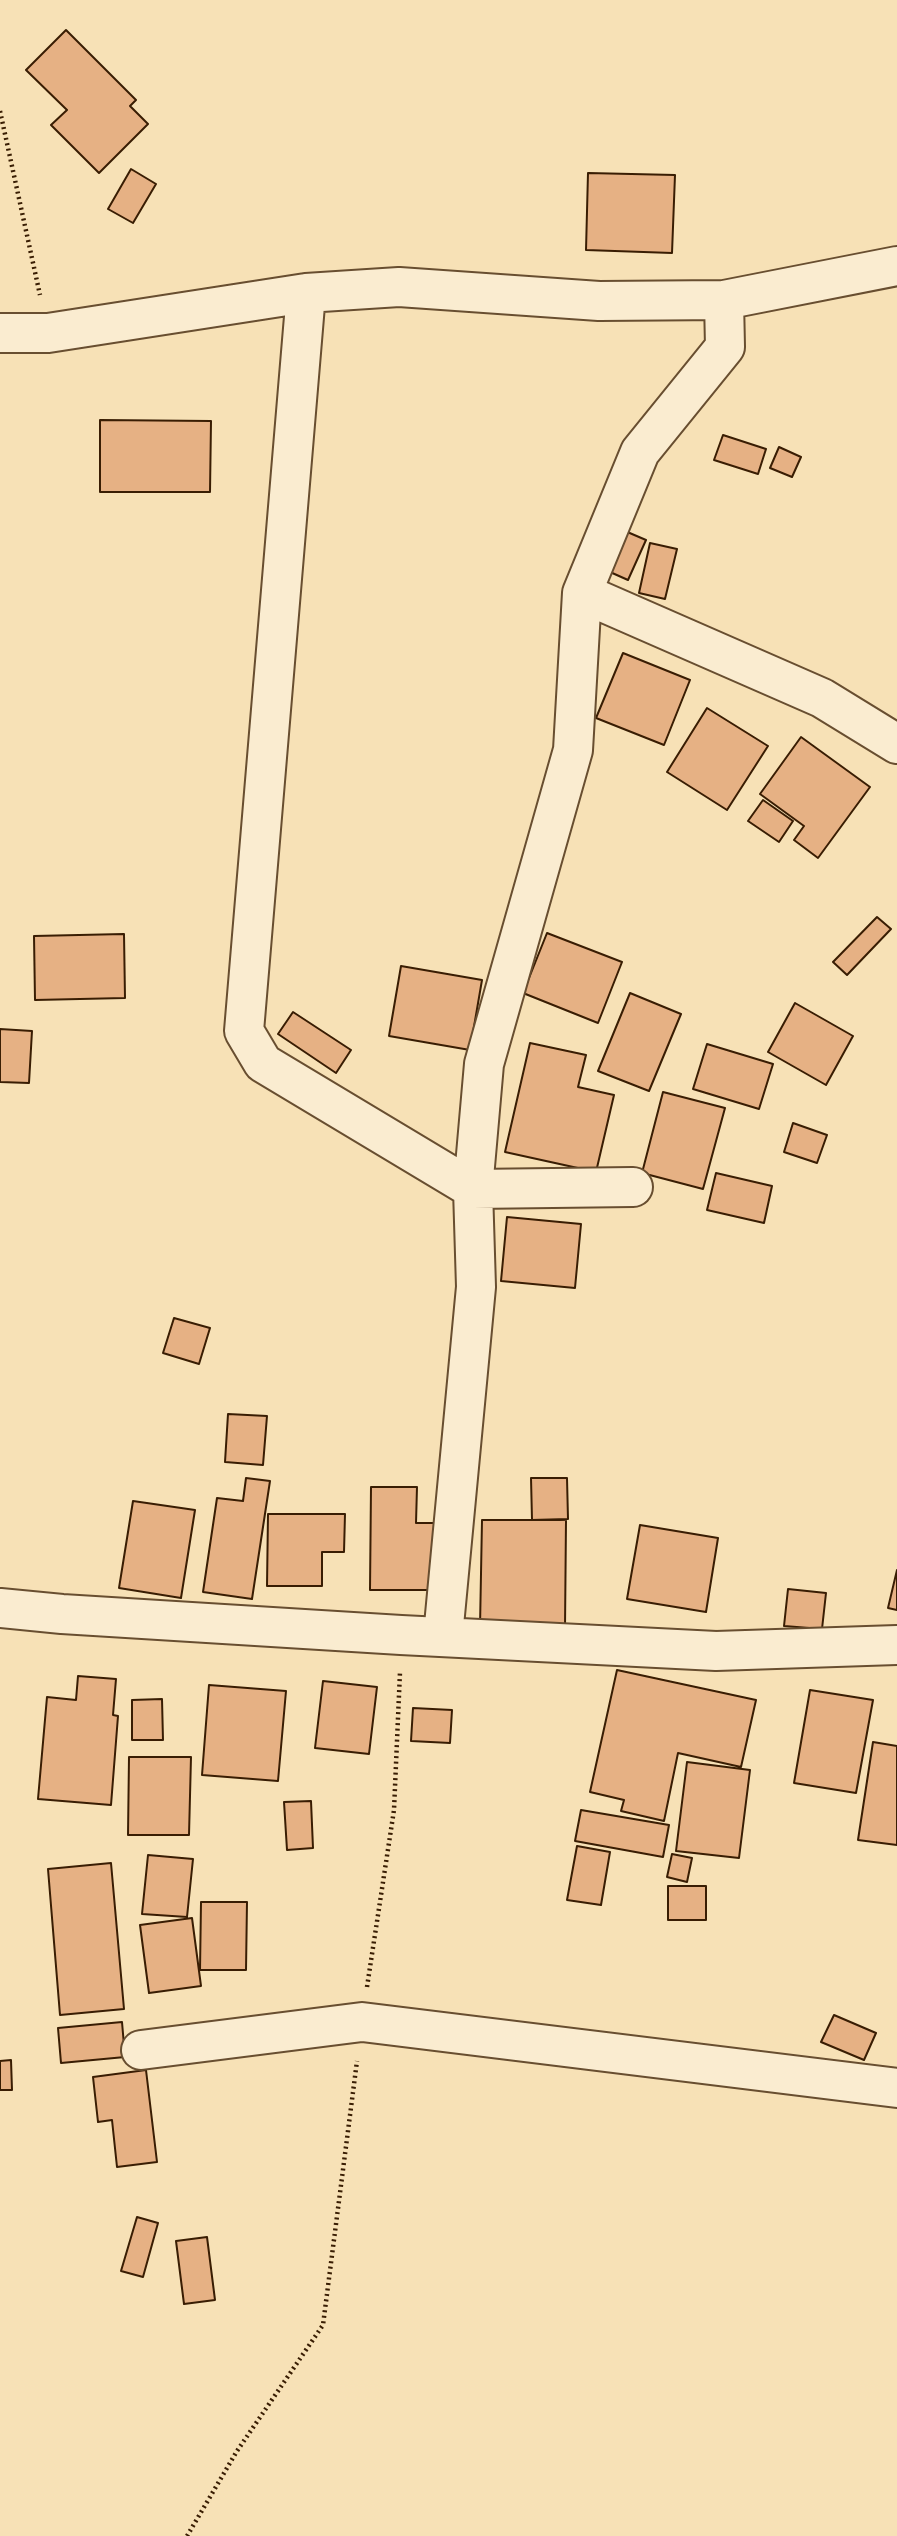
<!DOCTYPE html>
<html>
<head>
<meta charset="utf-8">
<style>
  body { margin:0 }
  canvas { display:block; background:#f7e1b6 }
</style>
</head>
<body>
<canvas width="897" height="2536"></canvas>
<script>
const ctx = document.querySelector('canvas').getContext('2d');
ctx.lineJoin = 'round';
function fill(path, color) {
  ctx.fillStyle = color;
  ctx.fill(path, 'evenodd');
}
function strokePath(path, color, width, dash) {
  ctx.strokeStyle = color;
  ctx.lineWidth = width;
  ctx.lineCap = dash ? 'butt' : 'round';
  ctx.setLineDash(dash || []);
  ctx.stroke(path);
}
const building = new Path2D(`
  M66 30 136 100 130 106 148 124 99 173 51 125 67 110 26 70Z
  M131 169 156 184 133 223 108 209Z
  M588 173 675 175 672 253 586 250Z
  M100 420 211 421 210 492H100Z
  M723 435 766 449 758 474 714 460Z
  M779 447 801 457 792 477 770 468Z
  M618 528 646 540 628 580 601 568Z
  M650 543 677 549 665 599 639 593Z
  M623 653 690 680 664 745 596 718Z
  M707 708 768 746 727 810 667 772Z
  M801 737 870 787 818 858 794 840 804 826 760 794Z
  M763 800 793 821 779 842 748 821Z
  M877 917 891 929 847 975 833 962Z
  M547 933 622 962 598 1023 523 993Z
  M124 934 125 998 35 1000 34 936Z
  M401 966 482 980 470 1050 389 1036Z
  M630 993 681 1014 649 1091 598 1071Z
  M795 1003 853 1036 826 1085 768 1052Z
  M293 1012 351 1050 336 1073 278 1034Z
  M0 1029 32 1031 29 1083 0 1082Z
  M530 1043 586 1055 578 1087 614 1095 596 1172 505 1152Z
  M707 1044 773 1064 759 1109 693 1089Z
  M663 1092 725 1108 703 1189 642 1173Z
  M793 1123 827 1135 817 1163 784 1152Z
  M716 1173 772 1186 764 1223 707 1210Z
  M507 1217 581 1224 575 1288 501 1281Z
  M174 1318 210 1328 199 1364 163 1353Z
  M228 1414 267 1416 263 1465 225 1462Z
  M246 1478 270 1481 252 1599 203 1592 217 1498 243 1501Z
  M531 1478H567L568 1519 532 1520Z
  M371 1487H417L416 1523H438L436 1590H370Z
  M133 1501 195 1510 181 1598 119 1588Z
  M268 1514H345L344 1552H322V1586H267Z
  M482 1520H566L565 1628 480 1627Z
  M640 1525 718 1538 706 1612 627 1599Z
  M897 1570V1610L888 1608Z
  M788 1589 826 1593 822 1629 784 1626Z
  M617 1670 756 1700 741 1767 678 1753 664 1821 621 1811 624 1800 590 1792Z
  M78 1676 116 1679 113 1715 118 1716 111 1805 38 1799 47 1697 76 1700Z
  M323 1681 377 1687 369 1754 315 1748Z
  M209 1685 286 1691 278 1781 202 1775Z
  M810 1690 873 1700 856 1793 794 1783Z
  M162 1699 163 1740H132V1700Z
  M413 1708 452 1710 450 1743 411 1741Z
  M873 1742 897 1746V1845L858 1840Z
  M129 1757H191L189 1835H128Z
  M687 1762 750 1770 739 1858 676 1851Z
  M311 1801 313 1848 287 1850 284 1802Z
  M581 1810 669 1825 663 1857 575 1841Z
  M577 1846 610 1852 601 1905 567 1900Z
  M672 1854 692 1858 687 1882 667 1877Z
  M148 1855 193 1859 187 1917 142 1914Z
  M111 1863 124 2009 60 2015 48 1869Z
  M668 1886H706V1920H668Z
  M201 1902H247L246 1970H200Z
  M192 1918 201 1986 149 1993 140 1925Z
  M834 2015 876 2033 864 2060 821 2042Z
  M122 2022 125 2057 61 2063 58 2028Z
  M11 2060 12 2090H0V2061Z
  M146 2070 157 2162 117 2167 112 2120 98 2122 93 2077Z
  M137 2217 158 2223 143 2277 121 2271Z
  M207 2237 215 2300 184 2304 176 2241Z`);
const path = new Path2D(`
  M0 111 40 295
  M367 1987 394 1810 400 1672
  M187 2536 237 2451 323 2325 357 2061`);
const minor = new Path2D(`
  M306 293 244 1031 263 1063 473 1189 633 1187
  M0 333H48L306 293 399 287 599 301 724 300 897 266
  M582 593 822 698 897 744
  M0 1608 62 1614 401 1635 716 1651 897 1645
  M443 1636 476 1287 473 1189 484 1064 573 750 582 593 640 452 725 347 724 300
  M141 2050 362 2022 897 2088`);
fill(building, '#e6b184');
strokePath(building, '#391d03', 2);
strokePath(minor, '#684e30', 42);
strokePath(path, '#391d03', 4.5, [2, 3.5]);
strokePath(minor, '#faecd0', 38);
</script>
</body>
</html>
